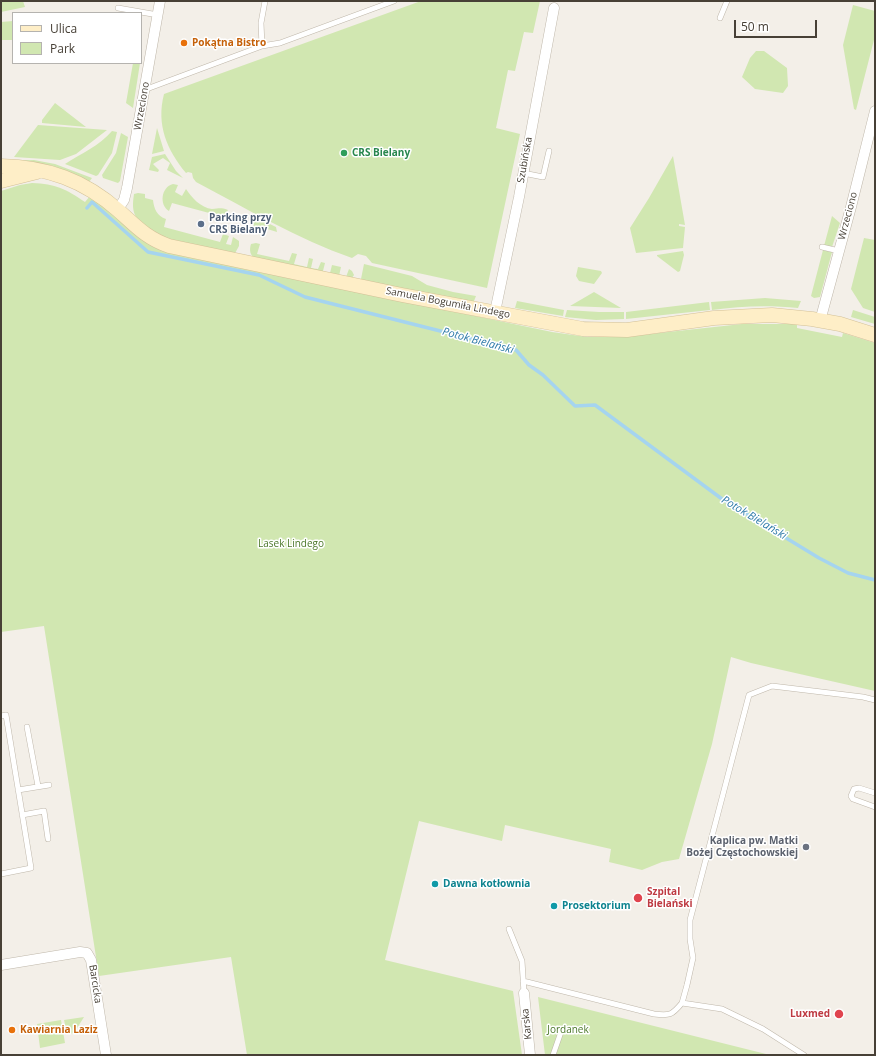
<!DOCTYPE html>
<html>
<head>
<meta charset="utf-8">
<style>
  body { margin:0 }
  #map { position:relative; width:876px; height:1056px; overflow:hidden; background:#f3efe8; font-family:"Open Sans",sans-serif }
  canvas { display:block }
  .frame { position:absolute; inset:0; border:2px solid #474036; pointer-events:none }
  .legend { position:absolute; left:12px; top:12px; width:130px; height:52px; box-sizing:border-box; background:#fff; border:1px solid #b5b3af; margin:0; padding:5px 7px; list-style:none; font-size:12px; color:#474036 }
  .legend li { display:flex; align-items:center; gap:8px; height:20px }
  .legend b { width:20px; border:1px solid #b5b3af }
  .scale { position:absolute; left:734px; top:20px; width:83px; height:18px; box-sizing:border-box; border:2px solid #474036; border-top:0; padding-left:5px; font-size:12px; line-height:14px; white-space:nowrap; color:#474036; -webkit-text-stroke:3px #fff; paint-order:stroke }
</style>
</head>
<body>
<div id="map">
<canvas width="876" height="1056"></canvas>
<div class="frame"></div>
<ul class="legend">
<li><b style="height:5px;background:#feeec7"></b>Ulica</li>
<li><b style="height:11px;background:#d1e7b1"></b>Park</li>
</ul>
<div class="scale">50 m</div>
</div>
<script>
const ctx = document.querySelector('canvas').getContext('2d');
ctx.lineJoin = 'round';
function fill(path, color) {
  ctx.fillStyle = color;
  ctx.fill(path, 'evenodd');
}
function strokePath(path, color, width, dash) {
  ctx.strokeStyle = color;
  ctx.lineWidth = width;
  ctx.lineCap = dash ? 'butt' : 'round';
  ctx.setLineDash(dash || []);
  ctx.stroke(path);
}
function label(font, color, halo, rows, align = 'center') {
  ctx.font = font + ' "Open Sans",sans-serif';
  ctx.lineWidth = 3;
  ctx.setLineDash([]);
  ctx.textBaseline = 'middle';
  ctx.strokeStyle = halo;
  ctx.fillStyle = color;
  for (const [text, x, y, turn = 0] of rows) {
    ctx.save();
    ctx.translate(x, y);
    ctx.rotate((+turn || 0) * Math.PI / 180);
    ctx.textAlign = isNaN(turn) ? turn : align;
    if (halo) ctx.strokeText(text, 0, 0);
    ctx.fillText(text, 0, 0);
    ctx.restore();
  }
}
const green = new Path2D(`
  M1 1H23L25 7 1 12Z
  M421 1H540L533 33 524 32 515 71 508 70 496 128 520 134 487 288 372 263 366 256 358 254 352 258C298 239 247 209 196 182L193 178 192 173 188 172 186 173C167 150 156 125 164 94Z
  M853 5 875 11V36L856 110 854 109 843 45Z
  M13 21V40H1V22Z
  M756 51H764L787 68 788 86 783 93 755 89 742 77 750 58Z
  M133 63H140L133 108 126 103Z
  M55 103 86 127 42 123V120Z
  M38 125 107 130 76 154 60 160 14 157Z
  M157 128 164 151 152 154Z
  M112 131 117 132 112 153 98 175 96 176 65 164C82 153 99 146 112 131Z
  M121 133 128 137 120 181 118 183 103 178 102 175 116 153Z
  M165 154 176 171 183 178 167 170 170 163 163 158 153 164 159 170 158 172 149 170 152 157Z
  M673 156 685 225 679 224V226L685 227 683 248 636 253 630 228 649 198Z
  M34 160 55 164 92 178 89 182 1 161Z
  M32 183C56 184 66 189 85 202L90 196 137 235 370 294 552 332 587 337H622L742 324H797V328L842 337 843 333 875 343V691L751 663 731 657 712 744 679 859 662 862 642 870 609 862 611 849 505 825 502 841 419 821 385 960 513 991 522 1055H247L231 957 99 976 44 626 1 632V191L20 185Z
  M173 184 178 185 175 192 182 196 186 189C191 197 201 208 212 209 219 209 219 207 228 210L224 217 172 203 169 211C159 205 161 187 173 184Z
  M138 193 145 194V198L153 200C154 209 157 216 166 219L164 227 220 242 223 234 229 236 226 244 231 245 233 237 239 241V246L234 255C208 249 147 241 135 215 132 208 133 201 134 194Z
  M249 214 276 227 277 232 261 227 259 235 256 232Z
  M832 216 840 223 832 247 824 246Z
  M864 238 875 240V312L863 308 851 289Z
  M256 243 260 244 257 254 289 261 292 253 297 254 294 264 307 267 309 258 313 259 311 268 318 269 321 262 325 263 323 271 330 273 332 265 341 267 339 276 346 277 349 269 352 271 354 275 352 278 348 279 256 259C250 256 249 250 251 244Z
  M823 250 832 252 820 297 814 298 811 296Z
  M683 251 684 255 680 271 678 272 657 256V255Z
  M364 264 412 276 427 285 453 292 476 296 474 301 469 302 363 281 361 279Z
  M578 267 601 271 602 273 594 284 579 281 576 276Z
  M594 292 621 308 570 306Z
  M765 298 801 301 798 308C769 305 740 306 712 310L711 302Z
  M517 301 564 310 563 316 515 308Z
  M709 302 710 310 626 319V312Z
  M567 310 599 312H624V319L596 320 565 317Z
  M853 310 875 317V324L851 317Z
  M538 997 770 1055H545Z
  M84 1017 74 1033 67 1034 64 1020Z
  M61 1020 65 1043 40 1048 37 1024Z`);
const stream = new Path2D(`
  M87 208 92 202 148 252 259 275 305 297 516 350 529 365 543 375 575 406 595 405 722 499 819 558 848 573 875 580`);
const lane = new Path2D(`
  M118 8 158 15
  M720 18 727 1
  M262 46 261 23 265 1
  M144 90 262 46 280 43 394 1
  M523 173 543 177 549 151
  M822 247 839 251
  M1 716 6 715 31 868 1 874
  M27 727 38 786
  M18 790 49 785
  M875 793 859 788 854 789 851 796 853 799 875 807
  M22 815 44 811 48 839
  M509 929 522 961 524 993
  M523 981 654 1014C670 1016 672 1015 682 1003L722 1009 763 1029 804 1055
  M682 1003 687 985 693 958 690 939V920L749 695 772 686 863 697 875 700
  M553 1055 561 1032`);
const street = new Path2D(`
  M118 209 124 200 127 188 160 1
  M495 312 519 197 554 8
  M820 321 851 207 875 111
  M1 965 80 952 87 953 91 960 106 1055
  M524 993 530 1055`);
const secondary = new Path2D(`
  M1 166C47 167 84 180 119 211 136 226 146 238 169 246L402 295 583 329 627 330 714 318 772 315 812 319 840 324 875 335
  M1 181 37 172`);
const markers = [
  [184,43,4,"#e8710a"],
  [344,153,4,"#2e9e5b"],
  [201,224,4,"#5c6f8a"],
  [806,847,4,"#6b7280"],
  [435,884,4,"#0f9aa8"],
  [638,898,5,"#e0444e"],
  [554,906,4,"#0f9aa8"],
  [839,1014,5,"#e0444e"],
  [12,1030,4,"#e8710a"]
];
const foodNames = [
  ["Pokątna Bistro",192,43],
  ["Kawiarnia Laziz",20,1030]
];
const streetNames = [
  ["Wrzeciono",142,106,-80],
  ["Szubińska",525,160,-80],
  ["Wrzeciono",848,216,-75],
  ["Samuela Bogumiła Lindego",448,303,11],
  ["Barcicka",95,984,81],
  ["Karska",527,1024,-96]
];
const leisureNames = [
  ["CRS Bielany",352,153]
];
const serviceNames = [
  ["Parking przy",209,218],
  ["CRS Bielany",209,230]
];
const parkNames = [
  ["Lasek Lindego",291,544],
  ["Jordanek",568,1030]
];
const worshipNames = [
  ["Kaplica pw. Matki",798,841],
  ["Bożej Częstochowskiej",798,853]
];
const cultureNames = [
  ["Dawna kotłownia",443,884],
  ["Prosektorium",562,906]
];
const healthNames = [
  ["Szpital",647,892],
  ["Bielański",647,904],
  ["Luxmed",830,1014,"right"]
];
const waterNames = [
  ["Potok Bielański",478,341,15],
  ["Potok Bielański",754,518,31]
];
fill(green, '#d1e7b1');
strokePath(stream, '#a5d4ef', 3.5);
strokePath(lane, '#bfb7aa', 6);
strokePath(street, '#bfb7aa', 11);
strokePath(secondary, '#d3c198', 15);
strokePath(lane, '#fff', 5);
strokePath(street, '#fff', 10);
strokePath(secondary, '#feeec7', 14);
for (const [x, y, r, color] of markers) {
  const dot = new Path2D();
  dot.arc(x, y, r, 0, 2 * Math.PI);
  ctx.fillStyle = color;
  ctx.fill(dot);
  strokePath(dot, '#fff', 1.5);
}
label('bold 10px', '#c56008', '#fff', foodNames, 'left');
label('10px', '#474036', '#fff', streetNames);
label('bold 10px', '#27864d', '#fff', leisureNames, 'left');
label('bold 10px', '#4e5e75', '#fff', serviceNames, 'left');
label('10px', '#4b782a', '#fff', parkNames);
label('bold 10px', '#5b616d', '#fff', worshipNames, 'right');
label('bold 10px', '#0d838f', '#fff', cultureNames, 'left');
label('bold 10px', '#be3a42', '#fff', healthNames, 'left');
label('italic 11px', '#2f7ba9', '#fff', waterNames);
</script>
</body>
</html>
